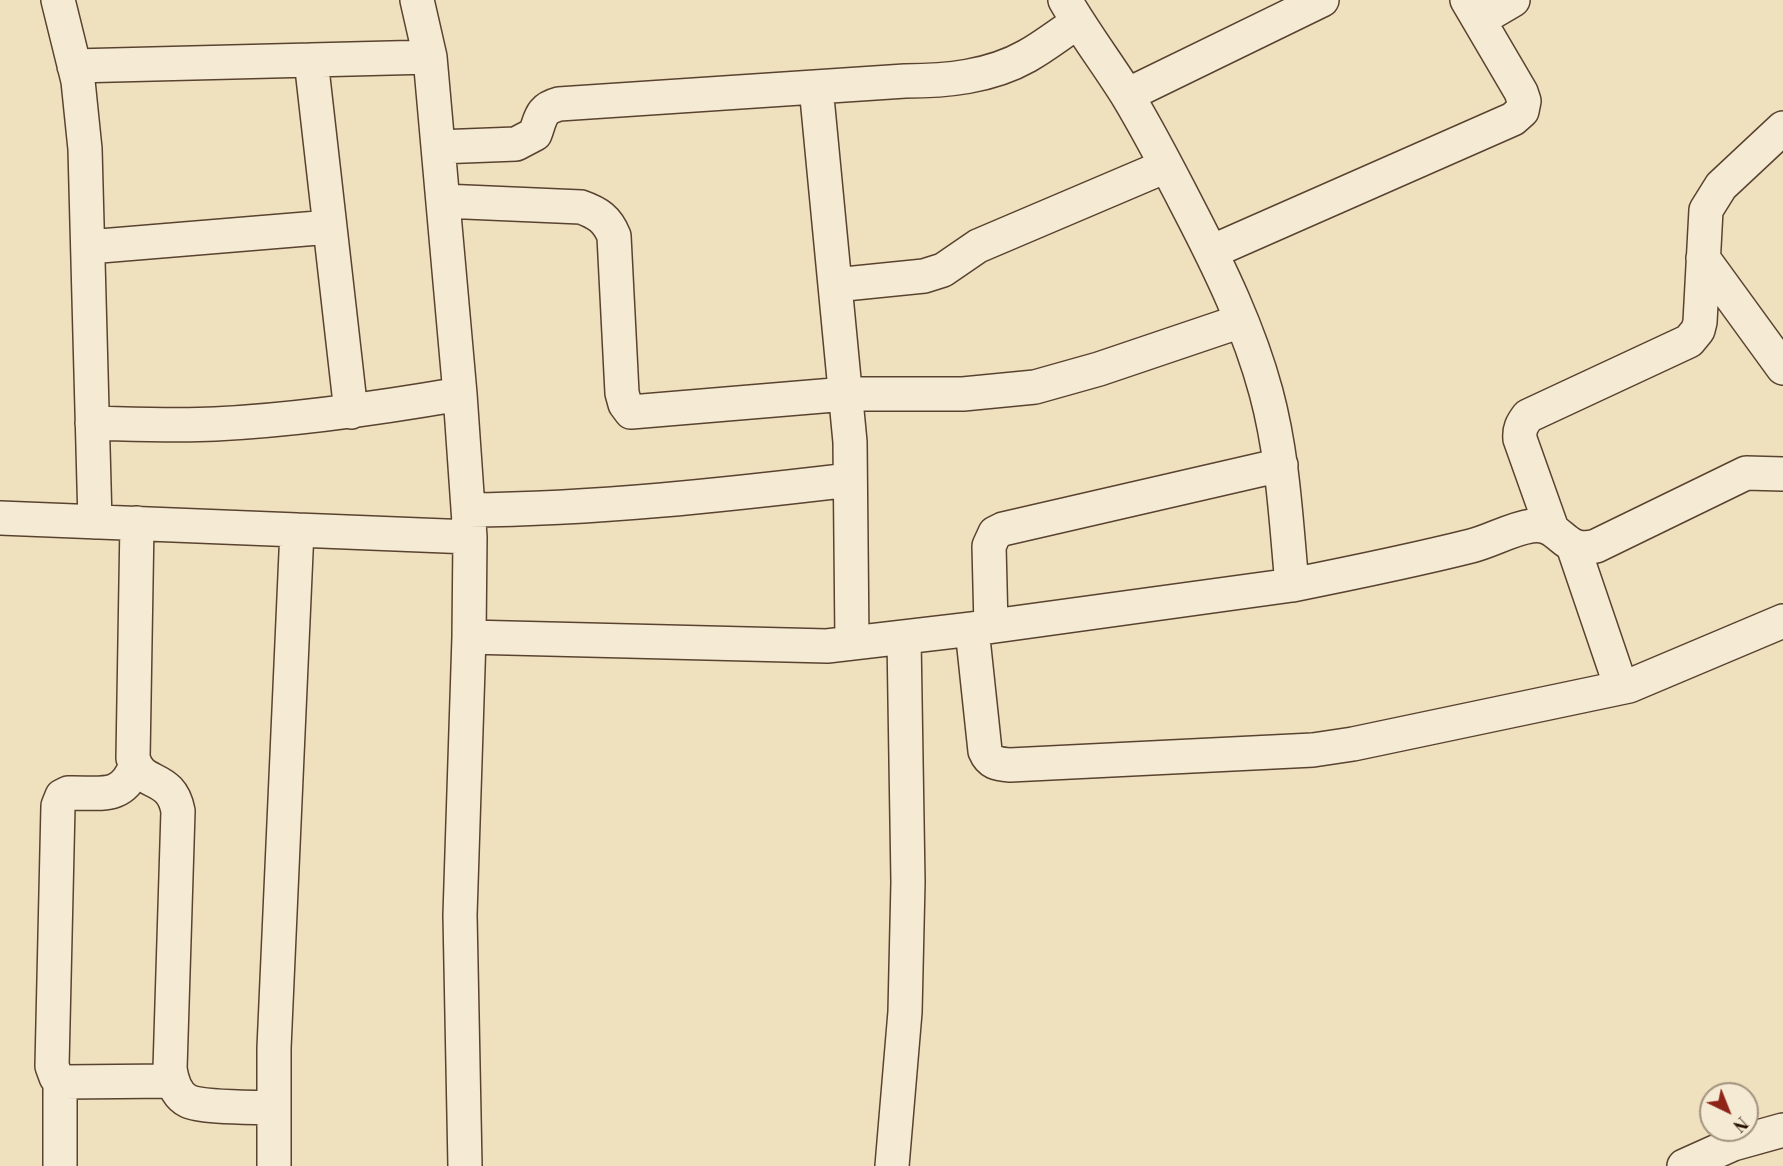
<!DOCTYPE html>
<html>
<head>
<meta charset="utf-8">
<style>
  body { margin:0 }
  #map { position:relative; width:1783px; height:1166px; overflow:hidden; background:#efe0be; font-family:"Libre Bodoni",serif }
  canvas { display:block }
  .north { position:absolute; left:1699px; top:1082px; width:60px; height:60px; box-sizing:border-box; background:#f5ebd5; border:2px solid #a39380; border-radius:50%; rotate:137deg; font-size:16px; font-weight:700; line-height:24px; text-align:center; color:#270f00 }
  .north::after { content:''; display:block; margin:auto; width:21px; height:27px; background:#8f2418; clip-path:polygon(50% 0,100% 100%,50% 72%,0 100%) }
</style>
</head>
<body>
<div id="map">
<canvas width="1783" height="1166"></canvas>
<div class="north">N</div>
</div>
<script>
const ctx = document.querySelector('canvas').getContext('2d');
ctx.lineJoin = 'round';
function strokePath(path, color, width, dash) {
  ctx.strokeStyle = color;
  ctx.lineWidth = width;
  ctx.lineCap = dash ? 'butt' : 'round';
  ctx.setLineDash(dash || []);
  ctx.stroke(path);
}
const minor = new Path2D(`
  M58 0 78 81 85 149 95 522
  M417 0 430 57 460 394 470 537 469 637 460 915 465 1166
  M1479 20 1513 0
  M311 60 351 412
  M74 66 430 57
  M816 87 850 442 852 643
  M1127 95 1322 0
  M438 147 516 144 535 134C541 118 540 109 559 104L905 81C946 81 990 77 1027 56 1045 46 1061 33 1078 22
  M443 201 581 207C598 213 607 219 614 236L622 393 625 404 631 412 846 394H963L1035 387 1099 369 1241 321
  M88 247 330 227
  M1211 252 1513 119 1522 111 1524 101 1521 92 1467 0
  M1703 258 1783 368
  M835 285 924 276 943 270 978 246 1166 166
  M92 423C133 424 174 426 215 424 298 420 379 408 460 394
  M468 510C596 509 723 495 850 480
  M0 518 470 537
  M137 523 133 758C141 788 171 773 178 811L170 1069C172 1081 176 1095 188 1101 203 1108 255 1107 273 1108
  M1552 529 1520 439C1519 429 1522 424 1528 416L1689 341 1698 330 1700 322 1706 210 1721 186 1783 128
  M1573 546 1621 687
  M1292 585C1352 573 1411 561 1471 546 1491 541 1511 529 1531 526 1562 521 1562 556 1596 546L1746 473 1783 474
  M991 626 989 546 995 533 1003 529 1281 465
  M972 629 985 751C990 763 997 764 1010 765L1313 750 1353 744 1629 686 1783 621
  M469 637 827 646 972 629 1292 585C1286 520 1283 455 1266 392 1249 329 1220 269 1190 211 1170 172 1150 133 1127 95 1107 63 1084 33 1065 0
  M135 767C122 801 99 792 68 793L62 796 58 806 52 1066 56 1077 64 1082 172 1081
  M60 1081V1166
  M274 1166V1048L297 530
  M892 1166 905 1012 908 882 904 638
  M1684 1166 1733 1144 1783 1130`);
strokePath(minor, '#594330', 36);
strokePath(minor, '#f5ebd5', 33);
</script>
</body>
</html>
